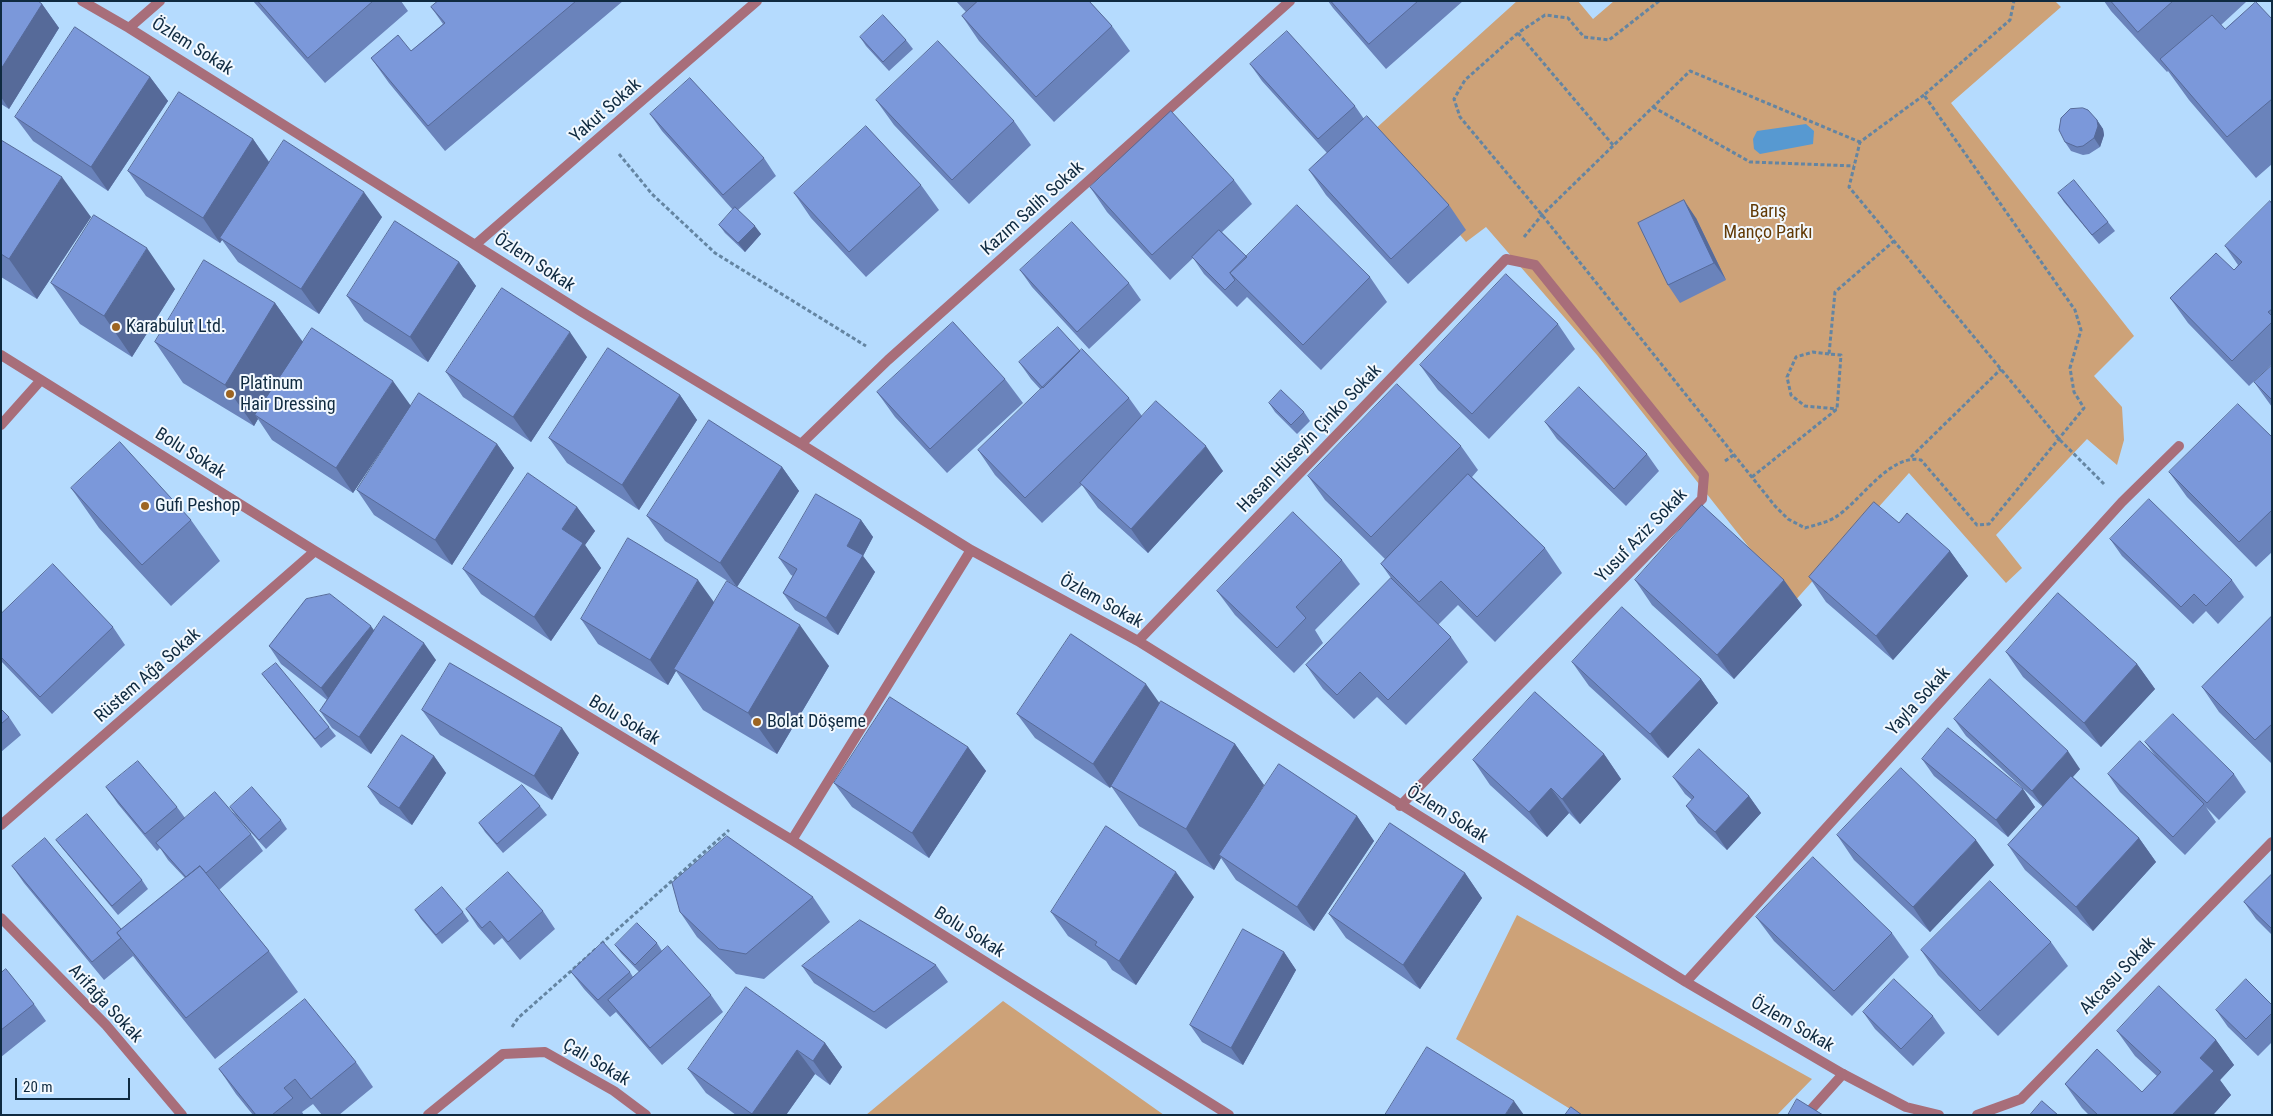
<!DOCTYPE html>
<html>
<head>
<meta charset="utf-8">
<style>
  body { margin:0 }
  #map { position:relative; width:2273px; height:1116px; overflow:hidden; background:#b5dbfe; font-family:"Roboto Condensed",sans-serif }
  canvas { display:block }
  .frame { position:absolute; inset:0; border:2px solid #0f2a40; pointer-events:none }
  .scale { position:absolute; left:15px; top:1078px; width:115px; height:22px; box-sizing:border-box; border:2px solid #0f2a40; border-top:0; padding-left:6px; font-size:15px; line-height:18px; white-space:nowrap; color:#0f2a40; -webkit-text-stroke:4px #f2f8fe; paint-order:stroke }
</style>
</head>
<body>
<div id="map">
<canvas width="2273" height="1116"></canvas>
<div class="frame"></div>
<div class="scale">20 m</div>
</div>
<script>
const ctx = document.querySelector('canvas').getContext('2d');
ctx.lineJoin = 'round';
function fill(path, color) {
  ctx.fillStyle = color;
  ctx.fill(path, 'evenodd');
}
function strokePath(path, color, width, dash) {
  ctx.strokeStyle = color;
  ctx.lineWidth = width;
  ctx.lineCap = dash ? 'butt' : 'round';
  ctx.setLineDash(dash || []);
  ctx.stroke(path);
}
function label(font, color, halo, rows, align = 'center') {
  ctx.font = font + ' "Roboto Condensed",sans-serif';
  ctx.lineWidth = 4;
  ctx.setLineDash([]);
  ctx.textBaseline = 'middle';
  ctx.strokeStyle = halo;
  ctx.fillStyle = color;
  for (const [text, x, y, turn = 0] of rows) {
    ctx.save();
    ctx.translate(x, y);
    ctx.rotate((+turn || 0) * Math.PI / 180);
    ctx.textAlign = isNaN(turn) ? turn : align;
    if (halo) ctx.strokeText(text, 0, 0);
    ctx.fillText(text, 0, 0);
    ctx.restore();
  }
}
const green = new Path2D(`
  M1517 1H1578L1593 19 1614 1H2055L2061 7 1951 103 2134 336 2094 376 2122 407 2124 440 2117 465 2087 439 1996 535 2022 568 2006 583 1909 473 1793 603 1597 355 1486 227 1466 242 1373 131Z
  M1517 915 1812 1079 1777 1115H1580L1456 1039Z
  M1003 1001 1164 1115H866Z`);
const water = new Path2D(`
  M1806 124 1814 131 1813 144 1760 154 1754 149 1753 139 1757 131Z`);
const path = new Path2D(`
  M1659 1 1609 40 1584 37 1568 18 1545 15 1518 33 1465 80 1454 99 1460 117 1542 215 1775 506 1788 519 1805 528C1815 525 1825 523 1834 518 1860 503 1889 453 1921 460L1977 525 1989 524 2084 408 2074 392 2070 368 2081 330 2075 310 1924 95 2010 20 2014 1
  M1518 33 1613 145
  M1924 95 1860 142 1849 187 2060 440 2104 484
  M1653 107 1750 162 1854 166
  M619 154 652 194 715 253 866 346
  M1524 237 1542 215 1690 71 1860 142
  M1829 354 1813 352 1796 357 1787 377 1791 395 1805 406 1837 409
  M1911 457 2001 369
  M1725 461 1735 454
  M1752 477 1837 409 1841 355 1829 354 1835 292 1894 241
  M601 944 729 830
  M512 1027 518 1018 597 948`);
const service = new Path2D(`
  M1806 1115 1843 1074`);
const minor = new Path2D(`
  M82 1 129 28 582 312 801 444 971 550 1138 641 1686 982 1843 1074 1906 1107 1939 1115
  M129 28 160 1
  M475 245 757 1
  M1 355 315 551 792 840 1229 1115
  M1 425 41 380
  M801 444 888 360 1290 1
  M1138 641 1506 259 1535 265 1704 475 1702 499 1400 806
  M1 825 315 551
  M792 840 971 550
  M1 918 106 1025 182 1115
  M1686 982 2122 502 2179 446
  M428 1115 503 1054 545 1052 614 1091 646 1115
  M1977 1115 2021 1099 2272 842`);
const wall = new Path2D(`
  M1 1 42 4 59 28 9 109 1 104Z
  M253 1H401L408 11 325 83Z
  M438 1H623L445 151 389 83 371 58 411 51 443 24 431 7Z
  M956 1H1089L1112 26 1130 51 1054 122 979 41 962 16 966 12Z
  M1328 1H1463L1386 69 1333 8Z
  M2104 1H2246V2L2221 25 2225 29 2272 19V164L2256 178 2189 100 2168 71 2167 72 2111 11Z
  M860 37 906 40 913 49 889 71 866 46Z
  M1250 64 1355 106 1364 119 1449 205 1466 230 1408 284 1326 195 1309 170 1327 153 1262 81Z
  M150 77 168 101 108 191 33 141 15 117Z
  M876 100 1014 121 1031 145 969 204 894 125Z
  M650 114 764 158 776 176 738 210 761 234 745 252 725 233 719 225 733 210 662 131Z
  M2097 120 2103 129 2104 135 2100 147 2089 154 2083 155 2071 151 2065 142Z
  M253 139 270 163 382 217 319 314 238 262 222 240 220 243 146 196 128 171Z
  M1 140 91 217 37 299 1 277Z
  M1234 180 1252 204 1222 232 1247 257 1370 277 1387 302 1321 370 1247 297 1237 307 1204 274 1193 258 1170 280 1107 212 1090 187Z
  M921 185 939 210 866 277 811 218 794 193Z
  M2058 193 2108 222 2115 231 2099 244 2064 202Z
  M2272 204V364L2249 386 2188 323 2170 298 2234 270 2238 265 2225 246Z
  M1696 218 1726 280 1680 303 1668 285Z
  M459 262 476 286 428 362 364 321 347 296Z
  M1020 270 1129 283 1141 300 1089 349 1032 287Z
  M51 283 175 289 132 357 80 324Z
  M275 303 303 342 411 406 353 493 272 440 258 419 254 426 183 383 155 342Z
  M1558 324 1575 349 1489 439 1438 390 1420 365Z
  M1080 351 1129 398 1142 416 1223 471 1148 553 1098 508 1082 485 1042 523 995 475 978 450 1041 390 1031 379 1019 362Z
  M587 357 531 442 463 397 446 372Z
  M2272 365V407L2254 382Z
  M1005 379 1023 403 947 473 895 417 877 392Z
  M680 395 697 420 639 510 567 463 549 438Z
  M1269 403 1304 412 1310 421 1297 434 1275 412Z
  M1545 422 1647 454 1659 471 1626 506 1557 439Z
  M2272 437V552L2256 567 2187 497 2169 472Z
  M497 444 514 468 452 565 374 515 357 490Z
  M1461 446 1478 470 1472 477 1545 548 1562 573 1495 642 1458 605 1438 625 1451 637 1468 662 1406 725 1377 697 1354 719 1323 689 1306 665 1391 578 1381 564 1385 559 1325 500 1308 476Z
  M782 467 799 491 737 587 665 541 647 516Z
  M71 488 191 520 220 561 171 606 99 528Z
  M577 507 595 531 585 545 601 568 551 641 481 594 463 569Z
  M861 520 873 537 863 556 875 572 838 635 795 610 783 593 793 576 791 575 779 558Z
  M1899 523 1950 551 1968 576 1893 660 1826 602 1809 577Z
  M2110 539 2232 580 2244 597 2218 624 2206 611 2193 624 2122 556Z
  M1342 560 1360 584 1315 630 1323 643 1294 673 1235 615 1217 591Z
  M1635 580 1802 605 1734 679 1652 605Z
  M714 602 829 666 777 754 703 710 676 671 668 685 598 644 581 619Z
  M1 614 113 627 125 645 52 714 1 661Z
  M2272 616V764L2219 712 2202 687Z
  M374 630 436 660 371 754 332 728 320 711 327 700 281 664 269 646Z
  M2006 652 2137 664 2155 689 2101 747 2023 677Z
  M1572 662 1701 679 1718 703 1668 758 1589 686Z
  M262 674 329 727 336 736 321 748 269 683Z
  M1160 703 1235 744 1264 785 1252 806 1357 816 1374 841 1314 931 1236 880 1221 858 1214 870 1139 826 1111 786 1110 788 1035 738 1017 714Z
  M1 709 9 717 21 735 1 752Z
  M422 710 579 753 552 800 440 735Z
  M1954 719 2080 769 2073 777 2139 838 2156 862 2093 931 2025 870 2008 845 2043 807 1966 736Z
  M2145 742 2234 774 2246 792 2219 820 2206 807 2216 822 2185 855 2120 792 2108 774 2156 757Z
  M968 747 986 771 929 858 852 807 834 783Z
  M1604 754 1621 779 1580 824 1569 813 1547 837 1490 785 1473 760Z
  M434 756 446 773 412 825 380 804 368 787Z
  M1922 759 2023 789 2035 807 2008 837 1934 776Z
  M1673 777 1749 796 1761 813 1727 850 1698 823 1686 806 1692 800 1685 794Z
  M106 787 177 807 185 818 251 834 263 851 219 890 269 951 298 992 215 1059 146 973 133 956 104 980 24 883 12 866 121 929 185 878 168 860 160 848 157 851 118 804Z
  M540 806 547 815 503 853 485 832 479 823Z
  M230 807 281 820 287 829 266 849 236 816Z
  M1837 835 1994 865 1930 932 1854 860Z
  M56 840 142 880 148 889 118 915 63 849Z
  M1465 873 1482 898 1420 989 1346 938 1329 914Z
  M2272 874V935L2256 919 2244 902Z
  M813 897 830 922 764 979 736 974 697 937 680 912Z
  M1194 897 1136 985 1112 970 1106 961 1068 936 1051 912Z
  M466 909 543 911 555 929 520 960 502 938 494 945 478 927Z
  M415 910 463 912 469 921 442 944 421 919Z
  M1756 917 1892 933 1909 957 1852 1016 1774 941Z
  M2051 942 2068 966 1998 1036 1938 975 1921 950Z
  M657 943 662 951 711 995 723 1012 662 1065 616 1012 610 1017 584 989 571 972H630L633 977 639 972 621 953 615 945Z
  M1284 952 1296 970 1243 1065 1202 1042 1190 1025Z
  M936 965 948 982 886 1029 814 983 802 966Z
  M1 973 34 1004 46 1021 1 1057Z
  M2272 1005V1042L2258 1056 2228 1027 2216 1010Z
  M1863 1012 1933 1016 1945 1033 1913 1066 1875 1029Z
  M2117 1031 2216 1040 2234 1065 2220 1080 2231 1095 2213 1115H2089L2082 1108 2065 1084 2142 1092 2157 1076 2135 1056Z
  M825 1043 842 1067 830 1085 815 1074 786 1115H736L706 1093 688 1069Z
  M356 1062 373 1087 339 1115H322L313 1104 302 1112 304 1115H253L236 1094 219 1069Z`);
const shadedWall = new Path2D(`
  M42 4 59 28 9 109 1 97V69Z
  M150 77 168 101 108 191 91 167Z
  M2097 120 2103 129 2104 135 2100 147 2094 138Z
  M253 139 270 164 220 238 222 240 220 243 203 218Z
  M62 177 91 217 37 299 9 259Z
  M364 192 382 217 319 314 301 289Z
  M1684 200 1696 218 1726 280 1714 263Z
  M755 226 761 234 745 252 738 243Z
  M147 248 175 289 132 357 104 316Z
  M459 262 476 286 428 362 410 337Z
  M275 303 304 344 255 415 258 419 254 426 225 385Z
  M570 332 587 357 531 442 513 417Z
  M393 381 411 406 353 493 336 468Z
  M680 395 697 420 639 510 622 485Z
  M497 444 514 468 452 565 435 540Z
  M1206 446 1223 471 1148 553 1131 529Z
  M782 467 799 491 737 587 720 563Z
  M577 507 595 531 585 545 601 568 551 641 534 617 562 529Z
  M861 520 873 537 863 556 875 572 838 635 826 618 847 546Z
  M1950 551 1968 576 1893 660 1876 636Z
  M698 580 716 605 674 669 676 671 668 685 650 660Z
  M1784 580 1802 605 1734 679 1717 655Z
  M800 625 829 666 777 754 748 713Z
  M371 626 383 643 333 705 321 688Z
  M424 643 436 660 371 754 359 737Z
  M2137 664 2155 689 2101 747 2084 723Z
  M1701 679 1718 703 1668 758 1650 734Z
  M1146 684 1163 708 1110 788 1093 764Z
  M562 728 579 753 552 800 534 776Z
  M1235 744 1264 785 1222 857 1219 855 1221 858 1214 870 1186 829Z
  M968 747 986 771 929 858 912 833Z
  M2068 751 2080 769 2044 808 2032 791Z
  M1604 754 1621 779 1580 824 1562 799Z
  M434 756 446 773 412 825 399 808Z
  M1551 788 1569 813 1547 837 1529 812Z
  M2023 789 2035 807 2008 837 1996 820Z
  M1749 796 1761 813 1727 850 1715 832Z
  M1357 816 1374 841 1314 931 1297 907Z
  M2139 838 2156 862 2093 931 2076 907Z
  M1976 840 1994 865 1930 932 1913 907Z
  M1176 872 1194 897 1136 985 1119 961Z
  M1465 873 1482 898 1420 989 1403 965Z
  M1284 952 1296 970 1243 1065 1231 1048Z
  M2216 1040 2234 1065 2220 1080 2231 1095 2213 1115H2172L2200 1058Z
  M825 1043 842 1067 830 1085 813 1061Z
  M797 1050 815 1074 786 1115H753L752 1114Z
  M1514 1101 1524 1115H1505Z`);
const building = new Path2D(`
  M1 1H38L42 4 1 69Z
  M258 1H373L308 58Z
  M438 1H576L428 126 371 58 398 35 411 51 445 23 431 7Z
  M978 1H1089L1112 26 1036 97 962 16Z
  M1331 1H1418L1369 44Z
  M2111 1H2173L2138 32Z
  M2256 2 2272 19V99L2227 137 2160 59 2212 15 2225 29Z
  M883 15 906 40 883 62 860 37Z
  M75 27 150 77 91 167 15 117Z
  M1287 31 1355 106 1318 139 1250 64Z
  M938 41 1014 121 952 180 876 100Z
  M690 78 764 158 723 195 650 114Z
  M179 92 253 139 203 218 128 171Z
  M2083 108 2088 110 2097 120 2098 126 2094 138 2083 146 2077 147 2065 142 2059 130 2061 118 2070 109Z
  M1171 111 1234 180 1152 255 1090 187Z
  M1367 116 1449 205 1391 259 1309 170Z
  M866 126 921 185 849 252 794 193Z
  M1 140 62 177 9 259 1 254Z
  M284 140 364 192 301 289 220 238Z
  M2074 180 2108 222 2092 235 2058 193Z
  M1684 200 1714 263 1668 285 1638 223Z
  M2270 201 2272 204V309L2268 312 2272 316V322L2232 361 2170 298 2216 253 2234 270 2242 262 2225 246Z
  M1297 205 1370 277 1303 345 1230 273Z
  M735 207 755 226 738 243 719 225Z
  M94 215 147 248 104 316 51 283Z
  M395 221 459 262 410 337 347 296Z
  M1072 222 1129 283 1077 332 1020 270Z
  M1219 230 1247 257 1230 273 1235 280 1225 290 1192 257Z
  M204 260 275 303 225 385 155 342Z
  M1506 274 1558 324 1472 414 1420 365Z
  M502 288 570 332 513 417 446 372Z
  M953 322 1005 379 930 449 877 392Z
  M1058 327 1080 351 1043 388 1019 362Z
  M312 328 393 381 336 468 255 415Z
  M608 348 680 395 622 485 549 438Z
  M1082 349 1129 398 1025 498 978 450Z
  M2272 365V400L2254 382Z
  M1397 384 1461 446 1371 537 1308 476Z
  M1579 387 1647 454 1614 489 1545 422Z
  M1281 390 1304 412 1291 425 1269 403Z
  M419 393 497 444 435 540 357 490Z
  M1156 401 1206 446 1131 529 1080 483Z
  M2238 404 2272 437V510L2239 542 2169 472Z
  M709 420 782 467 720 563 647 516Z
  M120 442 191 520 142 565 71 488Z
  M528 473 577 507 562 529 583 543 534 617 463 569Z
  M1468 474 1545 548 1477 617 1441 581 1419 602 1381 564Z
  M816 494 861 520 847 546 863 555 826 618 783 593 797 569 779 558Z
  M2149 499 2232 580 2206 606 2194 594 2181 607 2110 539Z
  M1874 502 1899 523 1907 513 1950 551 1876 636 1809 577Z
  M1702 505 1784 580 1717 655 1635 580Z
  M1293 512 1342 560 1296 607 1306 618 1277 648 1217 591Z
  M628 538 698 580 650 660 581 619Z
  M53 564 113 627 40 697 1 657V614Z
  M1391 578 1451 637 1388 700 1360 672 1337 695 1306 665Z
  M727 581 800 625 748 713 674 669Z
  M2058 593 2137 664 2084 723 2006 652Z
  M330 594 371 626 321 688 269 646 306 599Z
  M1622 607 1701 679 1650 734 1572 662Z
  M384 616 424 643 359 737 320 711Z
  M2272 616V724L2255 740 2202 687Z
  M1071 634 1146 684 1093 764 1017 714Z
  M276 663 329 727 315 739 262 674Z
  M450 663 562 728 534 776 422 710Z
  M1990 679 2068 751 2032 791 1954 719Z
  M1535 692 1604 754 1562 799 1551 788 1529 812 1473 760Z
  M890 697 968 747 912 833 834 783Z
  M1161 701 1235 744 1186 829 1111 786Z
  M1 709 9 717 1 724Z
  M2173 714 2234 774 2207 803 2145 742Z
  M1948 728 2023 789 1996 820 1922 759Z
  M402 735 434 756 399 808 368 787Z
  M2140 741 2204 804 2173 837 2108 774Z
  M1699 749 1749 796 1715 832 1686 806 1694 797 1673 777Z
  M138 761 177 807 145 834 106 787Z
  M1279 764 1357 816 1297 907 1219 855Z
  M1901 768 1976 840 1913 907 1837 835Z
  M2071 776 2139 838 2076 907 2008 845Z
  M522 785 540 806 497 844 479 823Z
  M252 787 281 820 259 840 230 807Z
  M215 792 251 834 206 873 200 866 186 877 156 843Z
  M87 814 142 880 112 906 56 840Z
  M1390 823 1465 873 1403 965 1329 914Z
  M1106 826 1176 872 1119 961 1095 945 1097 942 1051 912Z
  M727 836 813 897 746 954 719 949 680 912 672 883Z
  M45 838 121 929 117 933 121 938 92 962 12 866Z
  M1813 857 1892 933 1834 991 1756 917Z
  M200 866 269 951 186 1018 117 933Z
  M508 872 543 911 508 942 490 921 482 928 466 909Z
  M2272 874V929L2244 902Z
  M1990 881 2051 942 1980 1011 1921 950Z
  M442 887 463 912 436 935 415 910Z
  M860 920 936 965 874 1012 802 966Z
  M637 923 657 943 635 965 615 945Z
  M1243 929 1284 952 1231 1048 1190 1025Z
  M603 942 630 972 598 1000 571 972Z
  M668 946 711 995 650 1048 608 1000Z
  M6 969 34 1004 1 1030V973Z
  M1894 979 1933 1016 1901 1049 1863 1012Z
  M2246 979 2272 1005V1013L2246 1039 2216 1010Z
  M2159 986 2216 1040 2200 1058 2214 1071 2172 1115H2098L2065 1084 2097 1049 2142 1092 2161 1072 2117 1031Z
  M746 987 825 1043 813 1061 797 1050 752 1114 688 1069Z
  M305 999 356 1062 311 1099 295 1079 284 1088 293 1098 272 1115H256L219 1069Z
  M1427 1047 1514 1101 1505 1115H1385Z
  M1797 1099 1823 1115H1788Z
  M2042 1101 2058 1115H2030Z
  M1571 1107 1582 1115H1565Z`);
const markers = [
  [116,327,5,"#9d6522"],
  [230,394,5,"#9d6522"],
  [145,506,5,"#9d6522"],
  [757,722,5,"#9d6522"]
];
const streetNames = [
  ["Özlem Sokak",192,47,32],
  ["Yakut Sokak",606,111,-41],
  ["Kazım Salih Sokak",1033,209,-42],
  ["Özlem Sokak",534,263,33],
  ["Hasan Hüseyin Çinko Sokak",1310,439,-46],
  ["Bolu Sokak",190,454,32],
  ["Yusuf Aziz Sokak",1642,536,-46],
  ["Özlem Sokak",1101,602,29],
  ["Rüstem Ağa Sokak",148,676,-41],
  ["Yayla Sokak",1919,702,-48],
  ["Bolu Sokak",624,721,31],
  ["Özlem Sokak",1447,815,32],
  ["Bolu Sokak",969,933,32],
  ["Akcasu Sokak",2118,976,-46],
  ["Arifağa Sokak",105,1004,47],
  ["Özlem Sokak",1792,1025,30],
  ["Çalı Sokak",596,1063,31]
];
const parkNames = [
  ["Barış",1768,212],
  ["Manço Parkı",1768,233]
];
const poiNames = [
  ["Karabulut Ltd.",126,327],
  ["Platinum",240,384],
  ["Hair Dressing",240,405],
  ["Gufi Peshop",155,506],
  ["Bolat Döşeme",767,722]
];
fill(green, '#cda278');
fill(water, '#5799d1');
strokePath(path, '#6485a2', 3, [4, 2.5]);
strokePath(service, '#a86e7a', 10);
strokePath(minor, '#a86e7a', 10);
fill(wall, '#6a83bb');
fill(shadedWall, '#566a99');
fill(building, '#7b98da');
strokePath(building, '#566a99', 1);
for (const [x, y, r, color] of markers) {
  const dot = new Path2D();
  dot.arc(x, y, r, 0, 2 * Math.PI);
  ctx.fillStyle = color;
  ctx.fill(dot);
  strokePath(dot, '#f2f8fe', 2);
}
label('18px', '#0f2a40', '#f2f8fe', streetNames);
label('18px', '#623a06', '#f2f8fe', parkNames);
label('18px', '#0f2a40', '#f2f8fe', poiNames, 'left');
</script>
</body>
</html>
